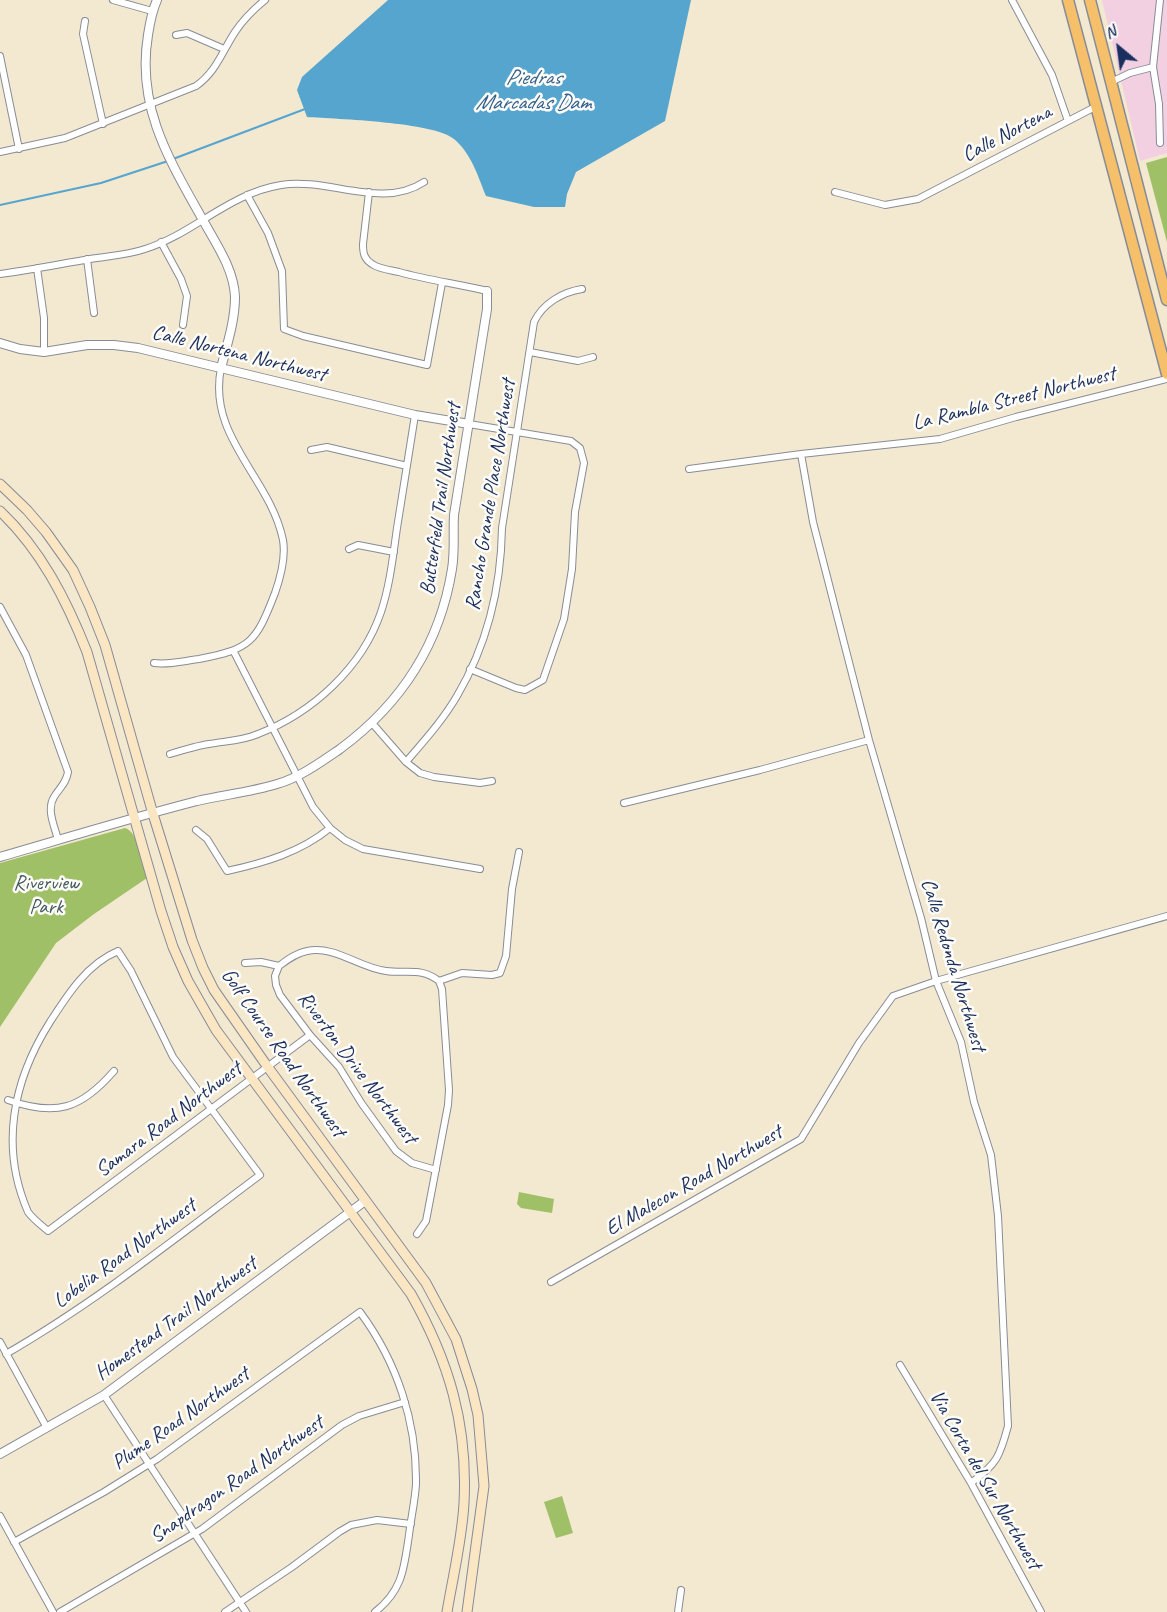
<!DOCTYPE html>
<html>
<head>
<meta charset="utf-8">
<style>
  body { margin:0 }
  #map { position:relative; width:1167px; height:1612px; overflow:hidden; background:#f3e8d0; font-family:Caveat,sans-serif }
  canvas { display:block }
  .north { position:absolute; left:1089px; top:18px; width:60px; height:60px; -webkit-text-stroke:4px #fdfcf7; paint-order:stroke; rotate:331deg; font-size:16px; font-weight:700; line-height:24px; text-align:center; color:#1b2f5e }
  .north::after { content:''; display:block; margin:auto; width:21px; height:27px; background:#1b2f5e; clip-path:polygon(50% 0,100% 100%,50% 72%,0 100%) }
</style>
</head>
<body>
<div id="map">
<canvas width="1167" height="1612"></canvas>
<div class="north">N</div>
</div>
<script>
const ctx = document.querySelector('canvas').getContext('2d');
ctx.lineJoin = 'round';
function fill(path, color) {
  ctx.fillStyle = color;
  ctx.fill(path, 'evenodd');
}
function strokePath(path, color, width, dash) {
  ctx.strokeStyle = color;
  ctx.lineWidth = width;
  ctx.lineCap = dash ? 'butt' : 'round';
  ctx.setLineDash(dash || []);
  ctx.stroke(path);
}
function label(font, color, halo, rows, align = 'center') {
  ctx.font = font + ' Caveat,sans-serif';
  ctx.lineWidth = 5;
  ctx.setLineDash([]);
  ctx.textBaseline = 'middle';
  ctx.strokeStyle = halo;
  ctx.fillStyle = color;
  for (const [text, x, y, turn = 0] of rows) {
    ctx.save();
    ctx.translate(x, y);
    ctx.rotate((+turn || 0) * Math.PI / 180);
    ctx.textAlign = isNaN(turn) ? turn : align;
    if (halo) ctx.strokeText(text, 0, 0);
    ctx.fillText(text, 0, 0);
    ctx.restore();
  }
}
const built = new Path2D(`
  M1102 0H1167V153L1140 161Z`);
const green = new Path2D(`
  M1167 157V242L1146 163Z
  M125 828C139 832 143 864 147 878L94 914 56 943 0 1027V863Z
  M519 1192 554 1199 552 1213 521 1208 517 1204Z
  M562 1496 573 1533 556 1538 544 1502Z`);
const water = new Path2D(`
  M388 0H691L665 121 576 172 567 194 565 207H534L486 196C478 176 471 153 454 139 434 122 337 119 307 117L297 90 302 77Z`);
const stream = new Path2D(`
  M173 159 305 109
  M0 205 101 183 168 161`);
const minor = new Path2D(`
  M113 0 152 11
  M1012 0 1052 75 1068 121
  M85 21 83 34 103 124
  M176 35 187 33 224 49
  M0 56 19 149
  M1153 67 1159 104 1160 143
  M1111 82 1130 73 1153 67 1160 0
  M0 152 65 138 196 86C216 72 222 52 235 32 243 20 254 9 265 0
  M369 192 363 244C363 253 364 259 372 264 379 269 390 270 399 272 428 280 458 284 487 291
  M835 192 885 205 918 199 1097 106
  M247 195 268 233 282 271 284 329 303 336 427 365 442 283
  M161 242 181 279 187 296 183 325
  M87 259 94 313
  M37 268 44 318V352
  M0 274C30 270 60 264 90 259 108 256 128 255 145 249 193 234 230 193 281 185 328 177 382 210 424 182
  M530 352 578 361 593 357
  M469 424 571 441 580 448 584 463 575 512 572 569 564 619 543 680 525 690 516 688 470 669
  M311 450 327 447 407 466
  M801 454 813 522 869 740 921 918 936 981 961 1042 974 1102 991 1155 998 1216 1008 1426C1000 1456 997 1464 971 1483
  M689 469 801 454 940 439 1016 417 1167 379
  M349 549 358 545 394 552
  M0 607 26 655 68 772C66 784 60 787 54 797 46 810 55 827 58 840
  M234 652 313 807 330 828 345 840 363 849 480 869
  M154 663C169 665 183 661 199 659 251 649 256 642 275 593 281 576 286 558 283 540 270 477 207 437 221 368
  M372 723 406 762 420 773 434 777 480 783 492 781
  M170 754C183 750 196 746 209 744 226 741 242 741 258 734 312 713 362 668 381 612 390 585 393 556 397 528 403 490 409 453 415 415
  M406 762C424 741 443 720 457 696 487 645 501 588 502 528L534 322C543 303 563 292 582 289
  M624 803 760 770 869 740
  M196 830 207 839 227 871C264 863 301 852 330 828
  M245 963 261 962 279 966C287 960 296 953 307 951 335 945 359 968 386 971 407 974 421 967 439 981L462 973 492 975 500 973 506 956 512 889 519 852
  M279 966 275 976 276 985 280 995 310 1035 339 1067 362 1104 396 1151 412 1163 436 1170
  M8 1100C56 1117 81 1109 114 1071
  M417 1234 426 1221 448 1105 449 1090 442 989 439 981
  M551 1282 801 1139 859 1043 893 996 936 981 1167 916
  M0 1342 47 1428
  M6 1354C96 1302 177 1237 260 1175L173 1057 131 971 118 951C87 964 68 994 50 1022 12 1082 0 1148 28 1212 33 1219 41 1225 48 1231 135 1166 222 1100 310 1035
  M900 1365 971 1483 1041 1612
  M104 1395 246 1612
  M0 1516 53 1612
  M14 1542 104 1492 157 1459 360 1312C397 1362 417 1422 416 1484 415 1501 411 1518 409 1535 404 1568 403 1590 375 1612
  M60 1612 202 1529 342 1425 359 1416 405 1402
  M225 1612 292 1567 339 1532 351 1525 377 1520 411 1524
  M678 1612 681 1590`);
const tertiary = new Path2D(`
  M157 0C152 11 150 22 148 35 136 108 170 161 204 222 217 245 234 270 235 297 235 321 227 345 221 368
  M0 343 20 349 44 352 87 345H114L138 348 415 415 469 424
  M0 857C65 838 131 818 197 801 223 795 251 792 277 784 299 778 321 762 340 749 401 704 440 644 452 569 455 551 453 533 454 515L487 309V291
  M0 1454 104 1395 365 1201`);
const secondary = new Path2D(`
  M0 484 27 510 46 532 73 570 90 607 105 645 153 814 192 940 203 968 214 990 267 1066 426 1283 456 1339 472 1389 478 1415 484 1486 467 1612
  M0 511C41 550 66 599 87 652L161 911 173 947 188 981 216 1030 411 1294C449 1361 468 1425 464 1503 462 1540 453 1576 447 1612`);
const primary = new Path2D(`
  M1068 0 1167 374
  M1090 0 1167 300`);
const streetNames = [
  ["Calle Nortena",1007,134,-28],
  ["Calle Nortena Northwest",239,354,14],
  ["La Rambla Street Northwest",1014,399,-14],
  ["Rancho Grande Place Northwest",491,495,-81],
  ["Butterfield Trail Northwest",441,499,-82],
  ["Calle Redonda Northwest",953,965,73],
  ["Golf Course Road Northwest",283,1053,55],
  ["Riverton Drive Northwest",357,1068,53],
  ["Samara Road Northwest",169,1120,-37],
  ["El Malecon Road Northwest",694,1181,-30],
  ["Lobelia Road Northwest",125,1254,-36],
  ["Homestead Trail Northwest",176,1319,-36],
  ["Plume Road Northwest",181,1419,-35],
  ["Snapdragon Road Northwest",237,1480,-35],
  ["Via Corta del Sur Northwest",985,1480,60]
];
const parkNames = [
  ["Riverview",46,883],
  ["Park",46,907]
];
const waterNames = [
  ["Piedras",533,78],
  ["Marcadas Dam",533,103]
];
fill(built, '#f2d0e2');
fill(green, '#a0c068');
fill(water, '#55a5cf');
strokePath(stream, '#55a5cf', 2);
strokePath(minor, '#878c97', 8);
strokePath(tertiary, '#878c97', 10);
strokePath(secondary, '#878c97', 11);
strokePath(primary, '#878c97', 13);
strokePath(minor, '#fff', 6);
strokePath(tertiary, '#fff', 8);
strokePath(secondary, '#fbe6c4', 9);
strokePath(primary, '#f6c06b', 10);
label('21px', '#1b2f5e', '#fdfcf7', streetNames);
label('21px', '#435a61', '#fdfcf7', parkNames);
label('italic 22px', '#325e8b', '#fdfcf7', waterNames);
</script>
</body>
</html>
